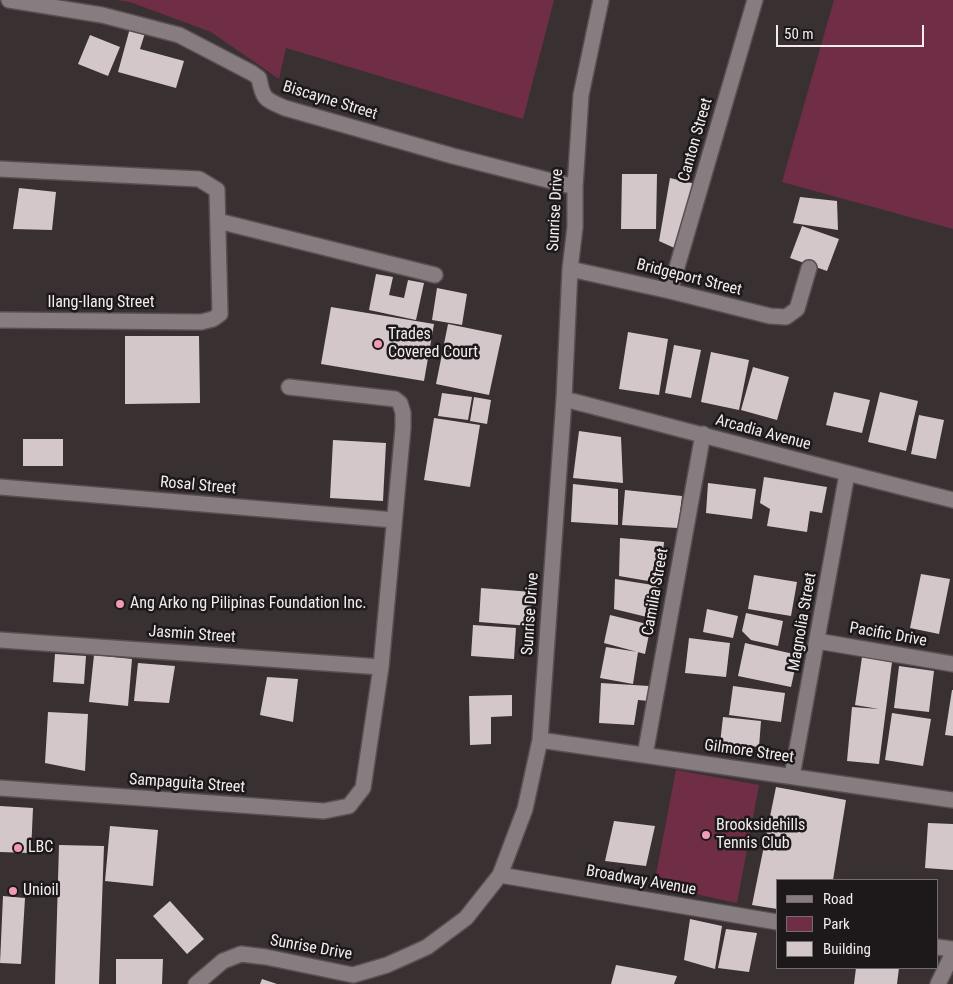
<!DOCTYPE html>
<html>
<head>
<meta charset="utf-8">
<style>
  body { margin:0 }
  #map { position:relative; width:953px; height:984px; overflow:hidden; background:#393032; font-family:"Roboto Condensed",sans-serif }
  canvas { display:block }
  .legend { position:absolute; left:776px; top:879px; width:162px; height:90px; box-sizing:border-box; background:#1d191a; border:1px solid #726d6f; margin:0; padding:6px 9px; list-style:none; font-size:15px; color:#f2ecee }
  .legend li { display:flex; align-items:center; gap:10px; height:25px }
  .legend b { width:25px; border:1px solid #726d6f }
  .scale { position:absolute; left:776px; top:25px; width:148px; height:22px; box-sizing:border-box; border:2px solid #f2ecee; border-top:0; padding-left:6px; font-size:15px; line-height:18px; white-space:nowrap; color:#f2ecee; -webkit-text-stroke:4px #1d191a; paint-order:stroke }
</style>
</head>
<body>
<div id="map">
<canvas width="953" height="984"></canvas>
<ul class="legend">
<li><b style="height:6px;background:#877c7f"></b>Road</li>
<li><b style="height:14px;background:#6f2e45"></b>Park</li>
<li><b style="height:14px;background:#d3c7ca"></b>Building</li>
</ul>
<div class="scale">50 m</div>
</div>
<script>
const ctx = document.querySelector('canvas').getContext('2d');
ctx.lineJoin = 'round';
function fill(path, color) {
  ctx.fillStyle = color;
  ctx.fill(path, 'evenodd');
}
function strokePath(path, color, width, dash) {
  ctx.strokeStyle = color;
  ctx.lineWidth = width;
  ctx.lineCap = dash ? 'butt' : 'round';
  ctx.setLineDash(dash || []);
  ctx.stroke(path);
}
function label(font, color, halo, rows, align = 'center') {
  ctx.font = font + ' "Roboto Condensed",sans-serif';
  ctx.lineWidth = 5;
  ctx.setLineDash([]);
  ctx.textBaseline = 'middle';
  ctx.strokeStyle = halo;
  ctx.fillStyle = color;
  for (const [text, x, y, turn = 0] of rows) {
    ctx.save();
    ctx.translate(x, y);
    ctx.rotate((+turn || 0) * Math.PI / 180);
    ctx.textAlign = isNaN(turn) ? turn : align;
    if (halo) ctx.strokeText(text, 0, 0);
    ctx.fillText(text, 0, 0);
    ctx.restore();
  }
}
const green = new Path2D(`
  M116 0H554L523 119 286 48 279 79 211 32 130 2Z
  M834 0H953V229L782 182Z
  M676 770 759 785 737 903 654 885Z`);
const building = new Path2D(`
  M130 28 145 33 140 49 184 61 176 88 118 72Z
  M90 35 120 47 108 76 78 64Z
  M622 174H657L656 229H621Z
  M670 178 700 185 681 251 659 241Z
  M19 188 56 192 52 230 13 229Z
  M800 197 837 201 838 230 793 223Z
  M802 226 839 239 827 271 790 258Z
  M376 274 393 277 389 295 404 298 408 280 424 283 416 320 369 310Z
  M437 288 467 294 462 325 432 320Z
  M331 307 434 324 424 381 321 364Z
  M448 324 502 335 489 395 436 384Z
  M628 332 668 339 659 395 619 389Z
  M125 336H199L200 403 125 404Z
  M674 345 701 350 691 398 665 393Z
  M711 352 749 360 739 410 701 402Z
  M753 367 789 377 777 420 741 410Z
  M834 392 870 400 862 433 826 425Z
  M880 392 918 401 906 451 868 442Z
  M442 393 472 397 468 420 438 416Z
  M474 397 491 400 487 424 470 421Z
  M919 415 944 420 936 459 911 454Z
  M434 418 480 425 470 487 424 480Z
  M579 431 621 437 623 483 573 478Z
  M23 439H63V466H23Z
  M333 440 386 443 383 501 330 498Z
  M764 477 827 487 822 513 810 511 807 532 767 526 770 509 760 503Z
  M708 483 756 489 752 519 706 513Z
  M573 484 618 489V525L571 522Z
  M625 490 682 496 678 528 622 525Z
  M620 538 664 542 660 583 619 576Z
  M921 574 950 579 939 634 910 628Z
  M754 575 797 582 791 616 748 609Z
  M615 579 659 586 651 618 614 609Z
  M481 588 532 592 530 626 479 622Z
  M707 609 738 616 733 638 703 632Z
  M746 613 783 621 778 646 751 640 742 631Z
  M610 615 651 625 645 654 604 643Z
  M473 625 516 628 514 659 471 656Z
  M689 638 730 643 726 677 685 673Z
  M745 643 798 655 791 687 738 676Z
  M606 647 638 652 633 684 600 678Z
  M55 654 86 656 84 684 53 682Z
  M94 655 132 659 128 706 89 702Z
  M862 657 892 662 879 764 847 761 852 707 879 709 855 705Z
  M138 663 175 666 169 703 134 701Z
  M899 666 934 671 929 712 894 708Z
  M267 677 298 679 293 722 260 715Z
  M601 683 649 686V701L638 700 634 725 599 723Z
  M733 686 785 693 781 722 729 715Z
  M952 690H953V736L945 735Z
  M512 695V716L491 717V744L470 745 469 696Z
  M48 712 88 714 85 771 45 763Z
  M892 713 931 719 923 766 885 760Z
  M723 717 761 721 759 747 720 743Z
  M776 787 846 800 833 880H777V909L752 905Z
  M0 806 33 808 31 853 0 852Z
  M614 821 655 826 646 866 605 861Z
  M928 823 953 824V870L925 868Z
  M110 826 158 830 153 886 105 881Z
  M59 845 104 846 99 984H55Z
  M3 896 25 898 21 964 0 963Z
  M170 901 204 939 187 954 153 916Z
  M690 919 722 926 715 969 684 960Z
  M726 929 757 933 749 972 718 968Z
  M116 959H163L162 984H116Z
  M616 965 677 976 674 984H611Z
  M856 968H899L897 984H854Z
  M262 979 277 984H260Z`);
const minor = new Path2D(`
  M9 0 102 15 179 35 252 73 259 78C263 100 265 99 285 108L453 156 575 187
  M0 169 199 179 217 190 220 314 213 319 201 322 0 320
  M218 221 435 275
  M570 269 670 291 770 316 786 317 797 309 809 268
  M670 291 755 0
  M564 399C694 432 823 468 953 500
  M0 487 394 520
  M0 640 381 667
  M817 641 953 664
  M540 740 953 800
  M645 755 703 434
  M792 776 847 474
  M0 788 324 811 349 806 363 788 381 667 403 428V413L400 403 395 399 289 387
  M500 875 777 922
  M937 947 953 949
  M196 984 223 961 241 954 266 957 353 975 387 965 427 947 466 918 500 875 525 809 540 740 564 399 570 269 575 227V187L581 95 601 0
  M938 984 953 953`);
const markers = [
  [378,344,5,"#f09ab4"],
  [120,604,5,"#f09ab4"],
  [706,835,5,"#f09ab4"],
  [18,848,5,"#f09ab4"],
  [13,891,5,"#f09ab4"]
];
const streetNames = [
  ["Biscayne Street",330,101,17],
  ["Canton Street",696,140,-74],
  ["Sunrise Drive",556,210,-87],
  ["Bridgeport Street",689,278,14],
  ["Ilang-Ilang Street",101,303],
  ["Arcadia Avenue",763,433,15],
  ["Rosal Street",198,486,5],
  ["Camilia Street",656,592,-80],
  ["Sunrise Drive",531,614,-86],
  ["Magnolia Street",803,622,-80],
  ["Jasmin Street",192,635,4],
  ["Pacific Drive",888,635,10],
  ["Gilmore Street",749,752,8],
  ["Sampaguita Street",187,784,4],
  ["Broadway Avenue",641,881,10],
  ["Sunrise Drive",311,948,10]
];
const poiNames = [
  ["Trades",388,335],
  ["Covered Court",388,353],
  ["Ang Arko ng Pilipinas Foundation Inc.",130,604],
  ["Brooksidehills",716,826],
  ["Tennis Club",716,844],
  ["LBC",28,848],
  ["Unioil",23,891]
];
fill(green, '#6f2e45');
fill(building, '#d3c7ca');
strokePath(minor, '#574f51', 18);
strokePath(minor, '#877c7f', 15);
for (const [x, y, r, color] of markers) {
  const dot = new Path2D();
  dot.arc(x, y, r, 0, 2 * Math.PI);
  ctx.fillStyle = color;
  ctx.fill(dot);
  strokePath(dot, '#1d191a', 2);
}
label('16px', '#f2ecee', '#1d191a', streetNames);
label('16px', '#f2ecee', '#1d191a', poiNames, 'left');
</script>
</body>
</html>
